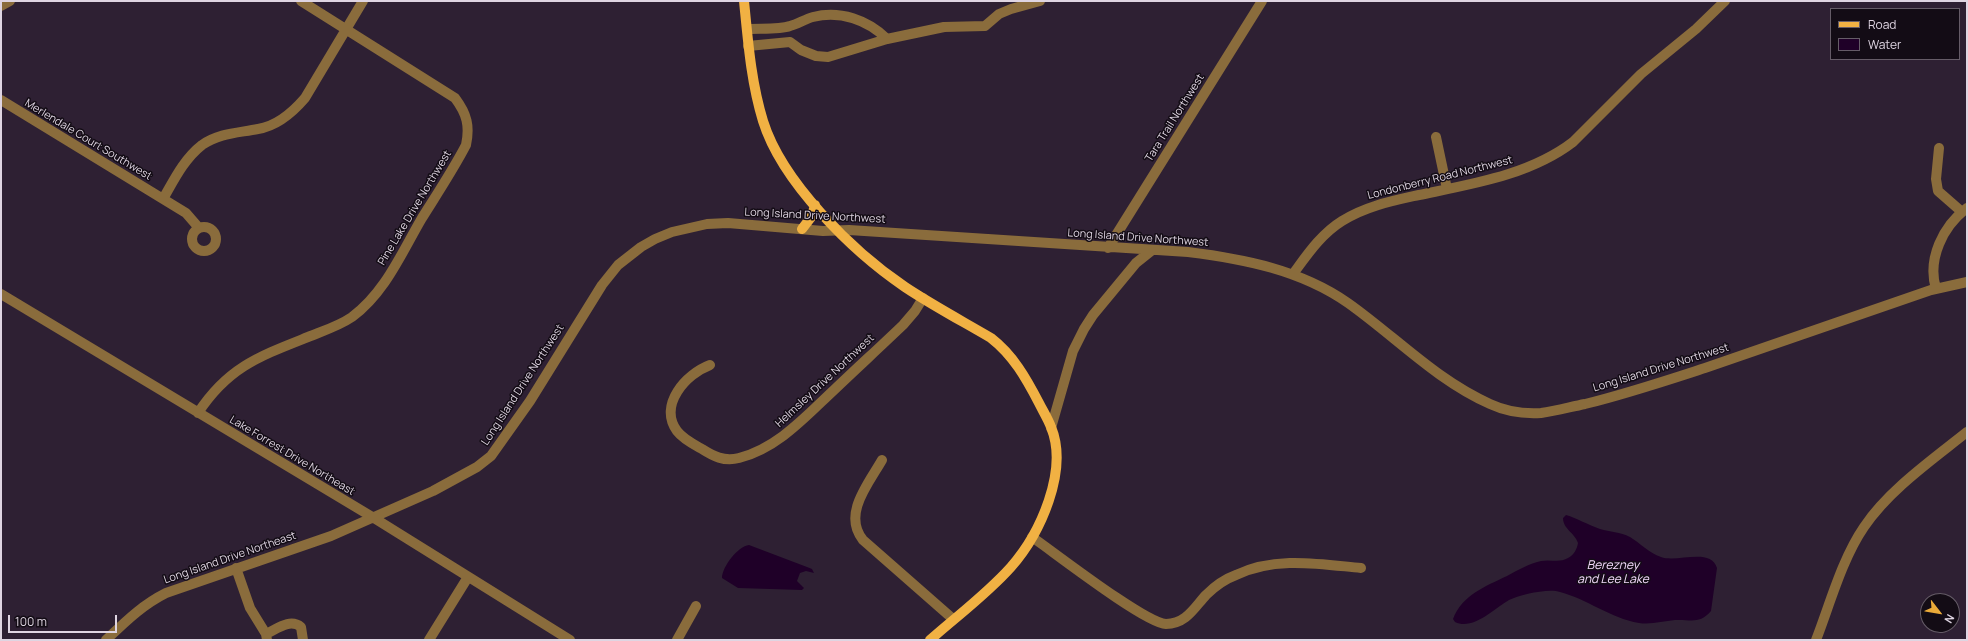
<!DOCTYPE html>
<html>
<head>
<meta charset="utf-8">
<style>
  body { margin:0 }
  #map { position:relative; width:1968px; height:641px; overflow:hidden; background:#2e2033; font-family:Manrope,sans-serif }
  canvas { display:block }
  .frame { position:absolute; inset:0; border:2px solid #dfd5e2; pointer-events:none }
  .legend { position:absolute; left:1830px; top:8px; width:130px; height:52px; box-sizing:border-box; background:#130c15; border:1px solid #655c67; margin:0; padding:5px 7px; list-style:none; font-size:12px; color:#dfd5e2 }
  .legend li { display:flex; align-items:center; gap:8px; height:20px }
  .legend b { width:20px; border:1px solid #655c67 }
  .north { position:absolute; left:1920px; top:593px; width:40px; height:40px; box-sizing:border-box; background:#130c15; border:1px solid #655c67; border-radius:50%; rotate:121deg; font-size:11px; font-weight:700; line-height:16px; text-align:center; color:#dfd5e2 }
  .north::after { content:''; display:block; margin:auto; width:14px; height:18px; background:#eaaa39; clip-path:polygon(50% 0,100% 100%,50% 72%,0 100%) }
  .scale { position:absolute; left:8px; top:615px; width:109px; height:18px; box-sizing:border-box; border:2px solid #dfd5e2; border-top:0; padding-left:5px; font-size:12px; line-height:14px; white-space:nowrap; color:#dfd5e2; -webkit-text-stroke:3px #130c15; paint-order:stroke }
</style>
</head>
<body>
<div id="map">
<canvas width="1968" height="641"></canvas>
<div class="frame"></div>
<ul class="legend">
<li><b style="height:5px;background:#f1b143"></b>Road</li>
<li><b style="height:11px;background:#1f0028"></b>Water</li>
</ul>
<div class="north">N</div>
<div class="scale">100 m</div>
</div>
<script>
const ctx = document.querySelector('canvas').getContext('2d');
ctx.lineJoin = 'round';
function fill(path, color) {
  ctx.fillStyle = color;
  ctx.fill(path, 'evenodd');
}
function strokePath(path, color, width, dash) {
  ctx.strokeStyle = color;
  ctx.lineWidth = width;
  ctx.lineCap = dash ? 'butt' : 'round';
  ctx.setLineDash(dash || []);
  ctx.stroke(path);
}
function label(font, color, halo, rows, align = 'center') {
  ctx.font = font + ' Manrope,sans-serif';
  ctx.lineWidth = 3;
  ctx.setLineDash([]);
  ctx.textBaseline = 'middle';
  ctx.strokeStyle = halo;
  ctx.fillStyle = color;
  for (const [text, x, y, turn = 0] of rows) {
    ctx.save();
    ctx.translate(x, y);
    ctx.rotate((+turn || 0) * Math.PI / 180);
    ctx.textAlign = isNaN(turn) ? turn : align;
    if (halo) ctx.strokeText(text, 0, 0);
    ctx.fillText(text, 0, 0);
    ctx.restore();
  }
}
const water = new Path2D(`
  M1566 515C1577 518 1588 525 1600 529 1610 532 1620 532 1630 537 1640 543 1649 553 1661 557 1677 563 1711 547 1717 568L1711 611C1699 625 1690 619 1675 620 1663 621 1651 625 1639 623 1610 618 1587 599 1560 592 1548 588 1520 595 1509 600 1495 608 1473 631 1455 622L1453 619C1462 595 1486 586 1507 576 1518 570 1528 564 1541 561 1550 559 1560 563 1568 558 1574 555 1577 549 1578 543 1575 533 1563 529 1563 518Z
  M749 545 807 567 812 569 814 573 806 571 800 573 797 581 804 588 802 590 738 588 722 578C722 567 738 546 749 545Z`);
const minor = new Path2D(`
  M1 6 10 1
  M747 29C759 28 779 30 790 26 798 24 805 19 813 17 840 10 868 20 887 39
  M748 46 790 42 801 50 816 56 828 57 887 39 944 27 985 26 999 14 1011 9 1040 1
  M1 100 186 213 199 228
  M1436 137 1447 189
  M1939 148 1936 179 1938 191 1962 212
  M163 199C174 180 184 159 202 145 219 133 238 133 258 129 277 126 293 112 305 98L363 1
  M192 239a12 12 0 1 1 24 0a12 12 0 1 1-24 0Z
  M1108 248 1262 1
  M1293 274C1307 255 1321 234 1342 221 1366 206 1392 201 1419 195 1472 184 1530 175 1573 142L1641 74 1696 29 1725 1
  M1936 289C1927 259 1943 226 1967 208
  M1 294 374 518 570 640
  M710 365C686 374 658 405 677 431 683 439 693 444 702 449 713 456 724 462 739 458 778 448 806 416 834 390 857 368 880 347 903 325L915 311 923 298
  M198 413C228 367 260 356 308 337 323 331 339 326 352 317 385 293 402 252 422 218 437 194 453 170 466 145 470 126 467 114 455 98L301 1
  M1051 428 1073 351 1084 329 1093 315 1136 263 1151 251
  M882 460C869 483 842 514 863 540L953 619
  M1032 537C1055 553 1145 623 1166 624 1186 624 1194 608 1206 595 1214 587 1225 579 1236 575 1275 556 1319 564 1361 568
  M236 568 250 608 266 634
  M106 640C125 622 142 605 166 593L331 536 433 491 477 467 491 456 530 401 602 285 618 265 641 247 655 239 672 232 707 224 728 223 823 231 849 230 1188 252C1244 259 1301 270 1348 303 1396 337 1436 380 1490 404 1505 411 1524 414 1541 413 1556 411 1570 407 1585 404 1626 394 1665 381 1705 368 1780 342 1856 316 1931 290L1967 282
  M267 640 266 634C277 629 290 618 301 627L303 640
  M429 640 468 577
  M677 640 696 606
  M1816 640C1830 604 1842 559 1864 527 1889 490 1932 460 1967 432`);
const major = new Path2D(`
  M744 1C748 41 751 82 763 121 782 182 852 251 905 287 932 305 962 321 991 338 1013 355 1026 378 1039 403 1043 411 1048 419 1051 427 1069 471 1040 534 1011 567 987 594 957 616 930 640
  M802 229 812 216 815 205`);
const streetNames = [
  ["Tara Trail Northwest",1175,118,-58],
  ["Merlendale Court Southwest",88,140,31],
  ["Londonberry Road Northwest",1440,178,-14],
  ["Pine Lake Drive Northwest",415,208,-59],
  ["Long Island Drive Northwest",815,216,3],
  ["Long Island Drive Northwest",1138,238,4],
  ["Long Island Drive Northwest",1661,368,-17],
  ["Helmsley Drive Northwest",825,381,-43],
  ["Long Island Drive Northwest",523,385,-57],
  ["Lake Forrest Drive Northeast",292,456,31],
  ["Long Island Drive Northeast",230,558,-19]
];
const waterNames = [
  ["Berezney",1613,566],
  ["and Lee Lake",1613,580]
];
fill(water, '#1f0028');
strokePath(minor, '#8a6c3c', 10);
strokePath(major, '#f1b143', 10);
label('11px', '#dfd5e2', '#130c15', streetNames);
label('italic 12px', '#f4dafd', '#130c15', waterNames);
</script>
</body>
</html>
